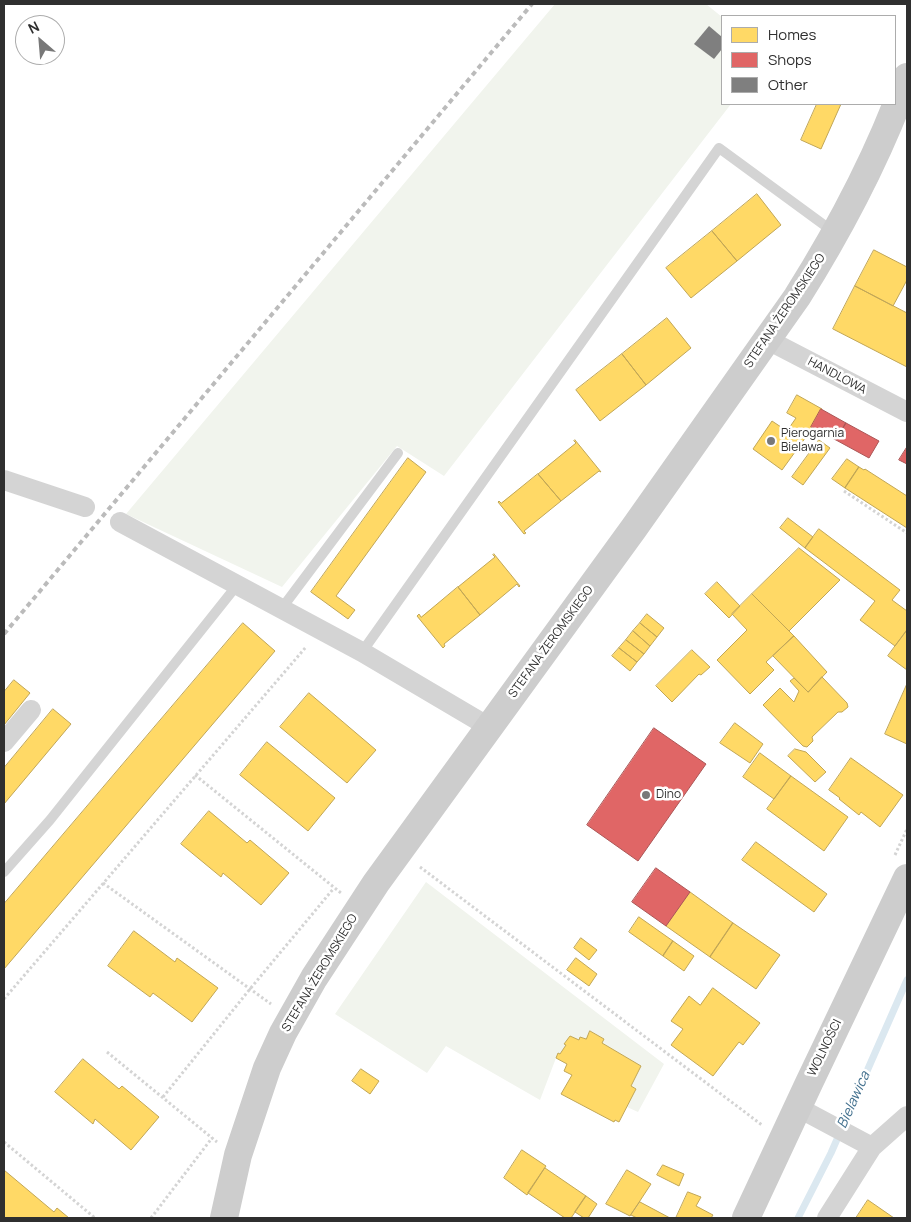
<!DOCTYPE html>
<html>
<head>
<meta charset="utf-8">
<style>
  body { margin:0 }
  #map { position:relative; width:911px; height:1222px; overflow:hidden; background:#fff; font-family:Manrope,sans-serif }
  canvas { display:block }
  .frame { position:absolute; inset:0; border:5px solid #2f2f2f; pointer-events:none }
  .legend { position:absolute; left:721px; top:15px; width:175px; height:90px; box-sizing:border-box; background:#fff; border:1px solid #acacac; margin:0; padding:6px 9px; list-style:none; font-size:15px; color:#2f2f2f }
  .legend li { display:flex; align-items:center; gap:10px; height:25px }
  .legend b { width:25px; border:1px solid #acacac }
  .north { position:absolute; left:15px; top:15px; width:50px; height:50px; box-sizing:border-box; background:#fff; border:1px solid #acacac; border-radius:50%; rotate:333deg; font-size:14px; font-weight:700; line-height:20px; text-align:center; color:#2f2f2f }
  .north::after { content:''; display:block; margin:auto; width:18px; height:22px; background:#787878; clip-path:polygon(50% 0,100% 100%,50% 72%,0 100%) }
</style>
</head>
<body>
<div id="map">
<canvas width="911" height="1222"></canvas>
<div class="frame"></div>
<ul class="legend">
<li><b style="height:14px;background:#ffd966"></b>Homes</li>
<li><b style="height:14px;background:#e06666"></b>Shops</li>
<li><b style="height:14px;background:#7f7f7f"></b>Other</li>
</ul>
<div class="north">N</div>
</div>
<script>
const ctx = document.querySelector('canvas').getContext('2d');
ctx.lineJoin = 'round';
function fill(path, color) {
  ctx.fillStyle = color;
  ctx.fill(path, 'evenodd');
}
function strokePath(path, color, width, dash) {
  ctx.strokeStyle = color;
  ctx.lineWidth = width;
  ctx.lineCap = dash ? 'butt' : 'round';
  ctx.setLineDash(dash || []);
  ctx.stroke(path);
}
function label(font, color, halo, rows, align = 'center') {
  ctx.font = font + ' Manrope,sans-serif';
  ctx.lineWidth = 5;
  ctx.setLineDash([]);
  ctx.textBaseline = 'middle';
  ctx.strokeStyle = halo;
  ctx.fillStyle = color;
  for (const [text, x, y, turn = 0] of rows) {
    ctx.save();
    ctx.translate(x, y);
    ctx.rotate((+turn || 0) * Math.PI / 180);
    ctx.textAlign = isNaN(turn) ? turn : align;
    if (halo) ctx.strokeText(text, 0, 0);
    ctx.fillText(text, 0, 0);
    ctx.restore();
  }
}
const green = new Path2D(`
  M555 4H706L722 17V104H731L444 476 397 446 282 587 126 514Z
  M426 882 664 1064 638 1112 627 1107 636 1089 631 1086 641 1066 602 1043 604 1039 591 1031 586 1039 581 1037 579 1040 570 1036 566 1042 565 1041 564 1044 566 1045 560 1054 558 1053 556 1058 540 1100 446 1046 427 1073 335 1014Z`);
const homes = new Path2D(`
  M817 104H841L821 149 801 140Z
  M757 194 781 225 737 261 712 231Z
  M712 231 737 261 691 298 666 268Z
  M874 250 907 267V280L893 306 855 286Z
  M855 286 907 313V367L833 329Z
  M667 318 691 348 646 385 622 354Z
  M622 354 646 385 600 421 576 390Z
  M797 395 822 409 811 430 782 470 753 449 772 421 787 431 796 418 787 413Z
  M575 440 601 472 599 471 561 501 538 474 576 443 574 441Z
  M819 440 830 448 803 485 792 477Z
  M408 458 426 472 336 596 355 610 348 619 311 592Z
  M847 459 859 467 845 488 832 479Z
  M859 467 864 470 865 469 907 496V528L845 488Z
  M538 474 561 501 524 531 526 533 524 534 498 502 499 501 501 503Z
  M788 518 813 537 805 548 780 528Z
  M819 529 900 590 892 600 907 611V630L895 646 860 620 875 601 805 548Z
  M799 548 840 580 789 631 752 594Z
  M494 554 520 586 519 587 517 584 480 615 458 587 495 557 493 555Z
  M717 582 740 606 729 618 705 594Z
  M458 587 480 615 444 644 445 646 443 648 417 616 419 614 421 617Z
  M752 594 794 636 766 662 774 670 750 694 717 660 747 630 732 614Z
  M647 614 664 628 657 637 640 623Z
  M243 623 275 651 4 969V904Z
  M640 623 657 637 650 646 633 631Z
  M907 630V670L888 656Z
  M633 631 650 646 644 654 626 640Z
  M794 636 827 672 808 692 773 656Z
  M626 640 644 654 637 662 619 648Z
  M619 648 637 662 630 671 612 656Z
  M692 650 710 667 701 675 699 674 672 702 656 686Z
  M822 677 847 703 848 707 842 712H838L812 737 813 741 807 747 803 746 763 705 780 688 794 702 799 691 790 681 794 678 808 692Z
  M14 680 30 693 4 725V692Z
  M907 684V744L885 734Z
  M309 693 376 750 347 783 280 727Z
  M53 709 71 724 4 804V768Z
  M735 723 763 744 750 763 720 743Z
  M267 742 335 798 308 831 240 775Z
  M795 749 806 752 826 772 815 782 788 756Z
  M760 753 791 776 774 799 743 777Z
  M851 758 903 795 880 827 861 812 859 815 839 799 840 798 829 790Z
  M791 776 848 817 824 851 767 809Z
  M209 811 247 843 250 840 289 873 261 905 223 873 221 877 181 844Z
  M756 842 827 894 814 912 742 860Z
  M690 892 733 923 710 957 666 926Z
  M639 917 673 941 663 956 629 932Z
  M733 923 780 955 756 989 710 957Z
  M134 931 175 962 177 958 218 988 192 1022 153 993 150 997 108 966Z
  M581 938 597 950 589 960 574 948Z
  M673 941 694 956 684 971 663 956Z
  M576 958 597 974 589 986 567 970Z
  M713 988 760 1023 743 1045 739 1042 713 1076 671 1045 683 1029 671 1021 689 996 700 1005Z
  M590 1031 604 1039 602 1043 641 1066 631 1086 636 1089 619 1122 615 1120 614 1122 561 1094 572 1075 564 1071 567 1064 556 1058 558 1053 560 1054 566 1045 564 1044 570 1036 579 1040 580 1037 586 1039Z
  M83 1059 119 1089 122 1086 159 1117 131 1150 95 1119 93 1124 55 1092Z
  M361 1069 379 1081 370 1094 352 1081Z
  M522 1150 546 1166 527 1195 504 1178Z
  M663 1165 684 1174 679 1186 657 1175Z
  M545 1168 586 1196 571 1218H565L528 1193Z
  M4 1170 54 1212 57 1208 69 1218H4Z
  M627 1170 651 1184 630 1216 606 1204Z
  M688 1192 701 1197 696 1206 713 1215 711 1218H676Z
  M586 1196 597 1204 588 1218H584L575 1212Z
  M868 1200 894 1218H856Z
  M640 1202 670 1218H637L631 1215Z`);
const shops = new Path2D(`
  M821 409 846 423 836 440 811 427Z
  M846 423 879 441 869 458 836 440Z
  M907 447V464L899 460Z
  M654 728 706 764 638 861 587 825Z
  M656 868 690 892 666 926 632 902Z`);
const stream = new Path2D(`
  M798 1218 831 1153 907 980`);
const building = new Path2D(`
  M709 26 722 37V49L714 59 694 44Z`);
const path = new Path2D(`
  M844 491 907 533
  M195 775 341 893
  M895 855 907 829
  M420 867 762 1125
  M103 883 271 1004
  M4 999 306 647
  M107 1052 217 1142
  M163 1097 250 989 334 888
  M4 1142 95 1218
  M151 1218 212 1138`);
const lane = new Path2D(`
  M282 608 398 453
  M362 652 719 148 835 233
  M4 872 50 820 238 584`);
const street = new Path2D(`
  M768 340 907 412
  M4 480 85 507
  M120 522 362 652 489 727
  M4 742 31 710
  M797 1107 872 1147 907 1116
  M827 1218 872 1147`);
const secondary = new Path2D(`
  M224 1218 238 1155 267 1068 283 1033 314 978 376 883 634 528 797 297C841 227 879 155 907 77
  M746 1218 809 1083 907 878`);
const rail = new Path2D(`
  M4 634 532 4`);
const markers = [
  [771,441,5,"#787878"],
  [646,795,5,"#787878"]
];
const streetNames = [
  ["STEFANA ŻEROMSKIEGO",785,311,-56],
  ["HANDLOWA",837,376,28],
  ["STEFANA ŻEROMSKIEGO",551,642,-54],
  ["STEFANA ŻEROMSKIEGO",320,973,-59],
  ["WOLNOŚCI",825,1048,-64]
];
const poiNames = [
  ["Pierogarnia",781,434],
  ["Bielawa",781,448],
  ["Dino",656,795]
];
const waterNames = [
  ["Bielawica",854,1100,-66]
];
fill(green, '#f1f4ed');
fill(homes, '#ffd966');
strokePath(homes, '#c1a656', 1);
fill(shops, '#e06666');
strokePath(shops, '#ab5656', 1);
strokePath(stream, '#dbe8f0', 7);
fill(building, '#7f7f7f');
strokePath(path, '#d4d4d4', 3, [2.5, 2.5]);
strokePath(lane, '#d4d4d4', 10);
strokePath(street, '#d4d4d4', 20);
strokePath(secondary, '#cdcdcd', 28);
strokePath(rail, '#bbb', 4, [5, 4]);
for (const [x, y, r, color] of markers) {
  const dot = new Path2D();
  dot.arc(x, y, r, 0, 2 * Math.PI);
  ctx.fillStyle = color;
  ctx.fill(dot);
  strokePath(dot, '#fff', 2);
}
label('12px', '#2f2f2f', '#fff', streetNames);
label('12px', '#2f2f2f', '#fff', poiNames, 'left');
label('italic 14px', '#416f8d', '#fff', waterNames);
</script>
</body>
</html>
